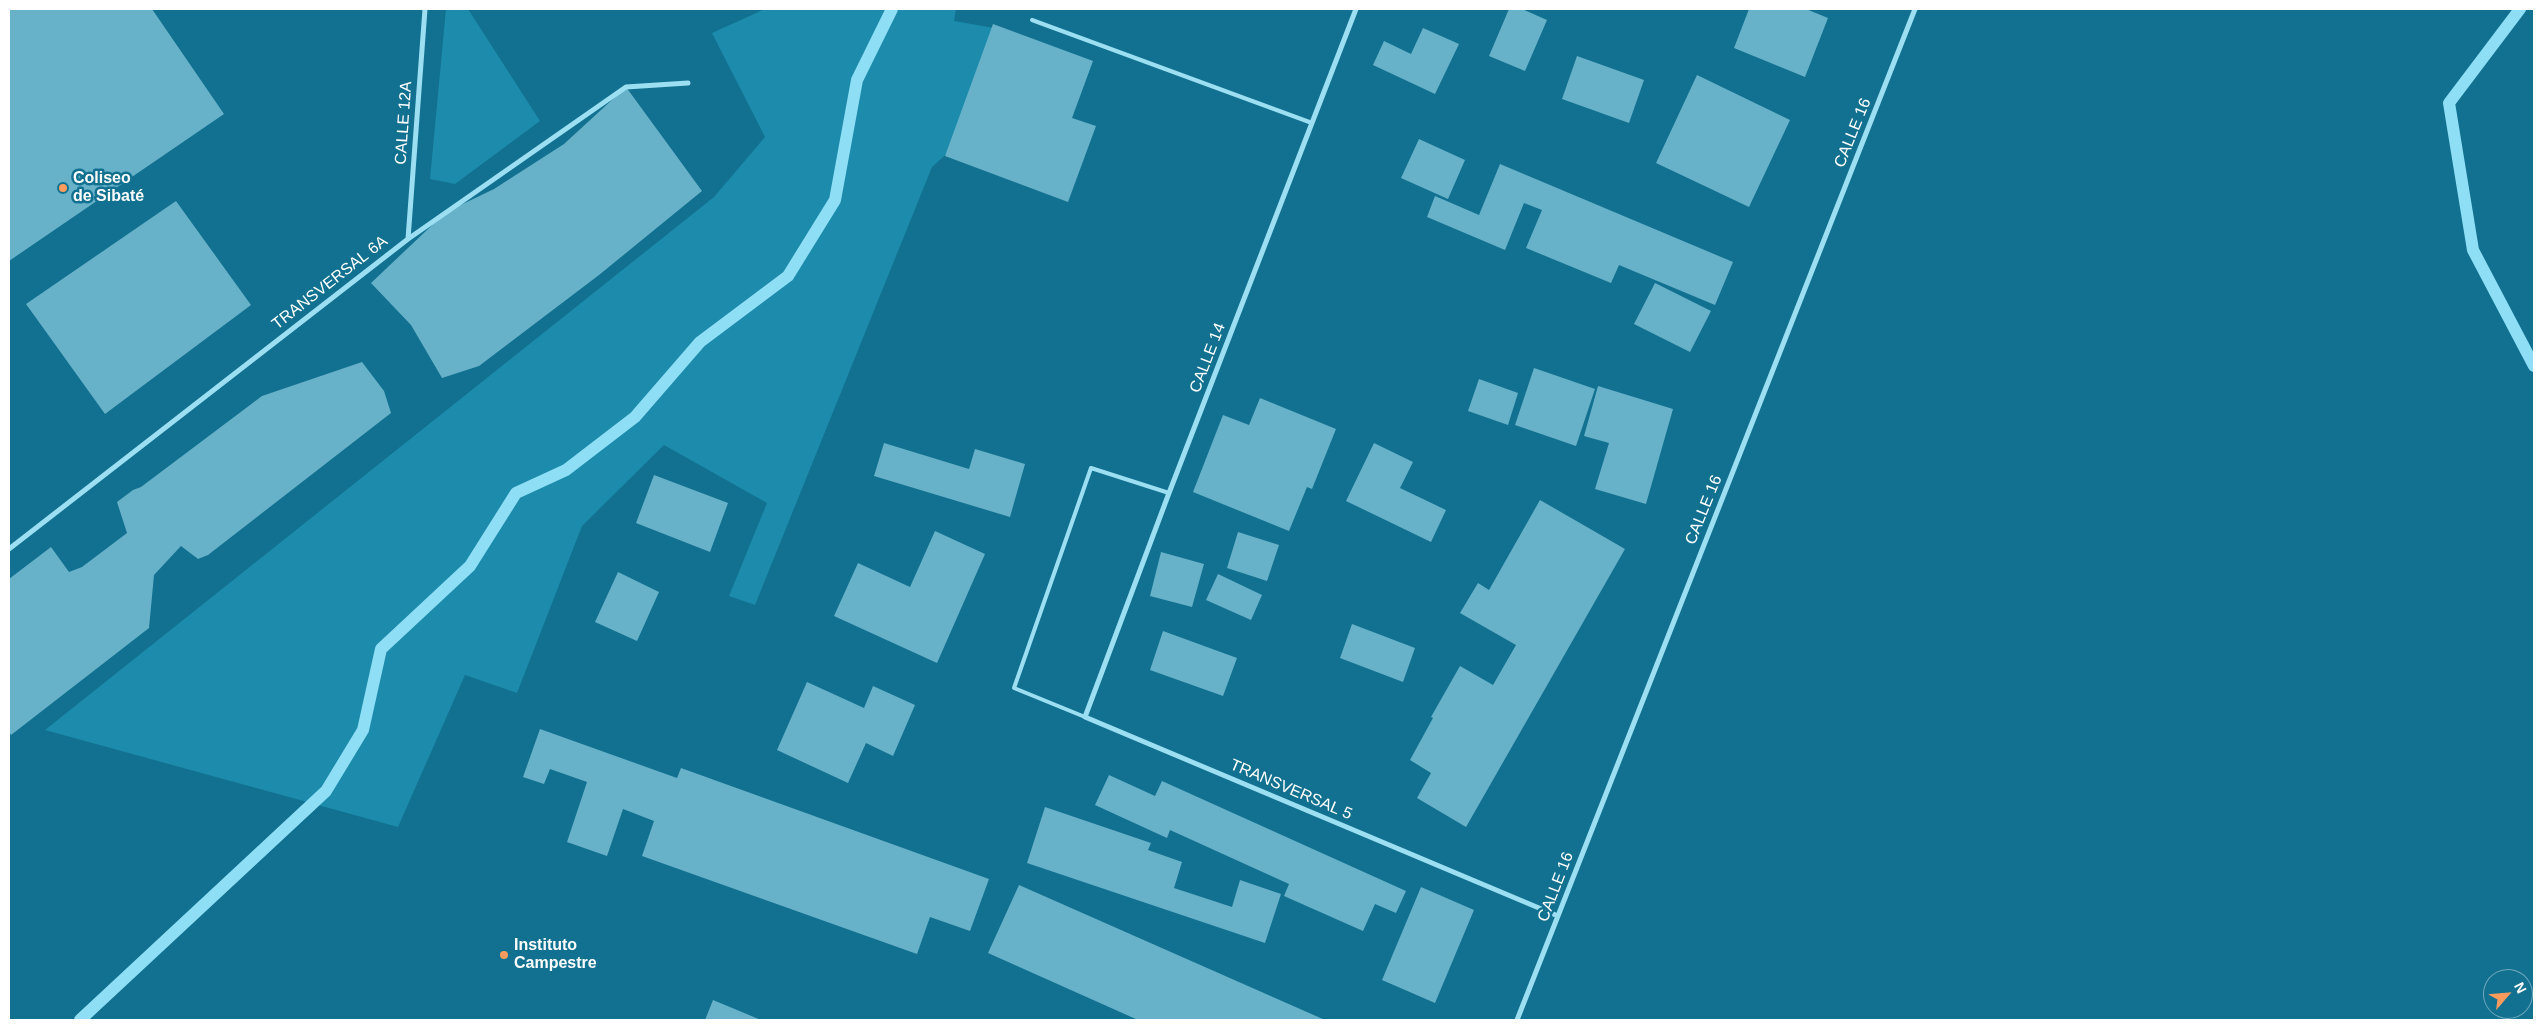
<!DOCTYPE html>
<html>
<head>
<meta charset="utf-8">
<style>
  body { margin:0 }
  #map { position:relative; width:2543px; height:1029px; overflow:hidden; background:#127190; font-family:Arial,sans-serif }
  canvas { display:block }
  .frame { position:absolute; inset:0; border:10px solid #fff; pointer-events:none }
  .north { position:absolute; left:2483px; top:969px; width:50px; height:50px; box-sizing:border-box; background:#127190; border:1px solid #71aabc; border-radius:50%; rotate:63deg; font-size:14px; font-weight:700; line-height:20px; text-align:center; color:#fff }
  .north::after { content:''; display:block; margin:auto; width:18px; height:22px; background:#ff9c5d; clip-path:polygon(50% 0,100% 100%,50% 72%,0 100%) }
</style>
</head>
<body>
<div id="map">
<canvas width="2543" height="1029"></canvas>
<div class="frame"></div>
<div class="north">N</div>
</div>
<script>
const ctx = document.querySelector('canvas').getContext('2d');
ctx.lineJoin = 'round';
function fill(path, color) {
  ctx.fillStyle = color;
  ctx.fill(path, 'evenodd');
}
function strokePath(path, color, width, dash) {
  ctx.strokeStyle = color;
  ctx.lineWidth = width;
  ctx.lineCap = dash ? 'butt' : 'round';
  ctx.setLineDash(dash || []);
  ctx.stroke(path);
}
function label(font, color, halo, rows, align = 'center') {
  ctx.font = font + ' Arial,sans-serif';
  ctx.lineWidth = 5;
  ctx.setLineDash([]);
  ctx.textBaseline = 'middle';
  ctx.strokeStyle = halo;
  ctx.fillStyle = color;
  for (const [text, x, y, turn = 0] of rows) {
    ctx.save();
    ctx.translate(x, y);
    ctx.rotate((+turn || 0) * Math.PI / 180);
    ctx.textAlign = isNaN(turn) ? turn : align;
    if (halo) ctx.strokeText(text, 0, 0);
    ctx.fillText(text, 0, 0);
    ctx.restore();
  }
}
const green = new Path2D(`
  M446 9H468L540 121 455 184 430 179Z
  M765 9H956L954 21 1000 29 952 149 932 167 755 605 729 596 767 503 664 445 582 526 517 693 465 675 398 827 45 730 714 197 765 137 712 33Z`);
const stream = new Path2D(`
  M2520 9 2449 103 2473 250 2534 366
  M80 1020 326 791 363 730 381 649 470 566 516 493 566 470 635 417 700 342 788 276 835 200 857 80 892 9`);
const building = new Path2D(`
  M9 9H152L224 114 9 261Z
  M1509 9H1522L1547 20 1525 71 1489 56Z
  M1749 9H1806L1828 18 1805 77 1734 48Z
  M993 24 1093 61 1072 118 1096 126 1068 202 945 156Z
  M1423 28 1459 44 1435 94 1373 65 1384 41 1411 54Z
  M1577 56 1644 80 1629 123 1562 99Z
  M1697 75 1790 120 1749 207 1656 163Z
  M626 87 702 191 599 275 479 366 442 378 411 325 371 283 446 212 494 189 564 144Z
  M1419 139 1465 160 1448 199 1401 178Z
  M1500 164 1733 262 1715 305 1619 265 1611 283 1526 248 1542 210 1524 203 1505 250 1427 217 1435 196 1479 215Z
  M176 201 251 305 105 414 26 304Z
  M1655 283 1711 311 1690 352 1634 324Z
  M362 362 384 391 391 413 208 555 198 559 181 546 154 575 149 628 11 735 9 731V579L51 547 69 572 82 567 127 533 117 502 133 490 141 487 262 396Z
  M1534 368 1595 389 1576 446 1515 425Z
  M1479 379 1518 393 1508 425 1468 411Z
  M1598 386 1673 409 1646 504 1595 489 1609 443 1584 436Z
  M1260 398 1336 429 1312 489 1307 487 1289 531 1193 492 1223 415 1249 425Z
  M884 443 969 469 975 449 1025 464 1010 517 874 476Z
  M1374 443 1413 462 1400 488 1446 510 1431 542 1346 501Z
  M654 475 728 503 710 552 636 523Z
  M1540 500 1625 549 1466 827 1417 798 1431 773 1410 760 1433 718 1431 717 1460 666 1493 685 1516 645 1460 613 1478 583 1489 590Z
  M935 531 985 554 937 663 834 616 858 563 910 587Z
  M1238 532 1279 545 1267 581 1227 568Z
  M1161 552 1204 564 1192 607 1150 596Z
  M618 572 659 592 637 641 595 622Z
  M1218 574 1262 595 1251 620 1206 600Z
  M1352 624 1415 648 1403 682 1340 658Z
  M1163 631 1237 658 1223 696 1150 670Z
  M807 682 864 708 873 686 915 705 893 756 866 743 848 783 777 750Z
  M540 729 677 778 681 768 989 879 970 931 930 917 917 954 642 856 654 821 623 809 607 856 567 842 587 782 550 769 544 784 523 777Z
  M1109 775 1155 796 1162 781 1406 891 1396 913 1375 904 1363 931 1284 896 1289 884 1170 830 1167 838 1095 805Z
  M1045 807 1151 843 1148 850 1182 862 1174 888 1232 907 1240 880 1281 894 1265 943 1027 863Z
  M1019 885 1325 1020H1138L988 953Z
  M1421 887 1474 910 1435 1003 1382 980Z
  M713 1000 761 1020H705Z`);
const service = new Path2D(`
  M1032 20 1312 123
  M1085 717 1014 688 1091 468 1169 493`);
const minor = new Path2D(`
  M1356 9 1169 493 1085 717 1558 916
  M408 239 425 9
  M9 549 408 239 626 87 688 83
  M1517 1020 1915 9`);
const markers = [
  [63,188,5,"#ff9c5d"],
  [504,955,5,"#ff9c5d"]
];
const streetNames = [
  ["CALLE 12A",404,123,-86],
  ["CALLE 16",1853,133,-68],
  ["TRANSVERSAL 6A",330,283,-38],
  ["CALLE 14",1208,358,-69],
  ["CALLE 16",1704,510,-68],
  ["TRANSVERSAL 5",1291,790,23],
  ["CALLE 16",1556,887,-69]
];
const poiNames = [
  ["Coliseo",73,179],
  ["de Sibaté",73,197],
  ["Instituto",514,946],
  ["Campestre",514,964]
];
fill(green, '#1c8bac');
strokePath(stream, '#8edff5', 12);
fill(building, '#67b2c9');
strokePath(service, '#9cdff2', 4);
strokePath(minor, '#9cdff2', 5);
for (const [x, y, r, color] of markers) {
  const dot = new Path2D();
  dot.arc(x, y, r, 0, 2 * Math.PI);
  ctx.fillStyle = color;
  ctx.fill(dot);
  strokePath(dot, '#127190', 2);
}
label('16px', '#fff', '#127190', streetNames);
label('bold 16px', '#fff', '#127190', poiNames, 'left');
</script>
</body>
</html>
